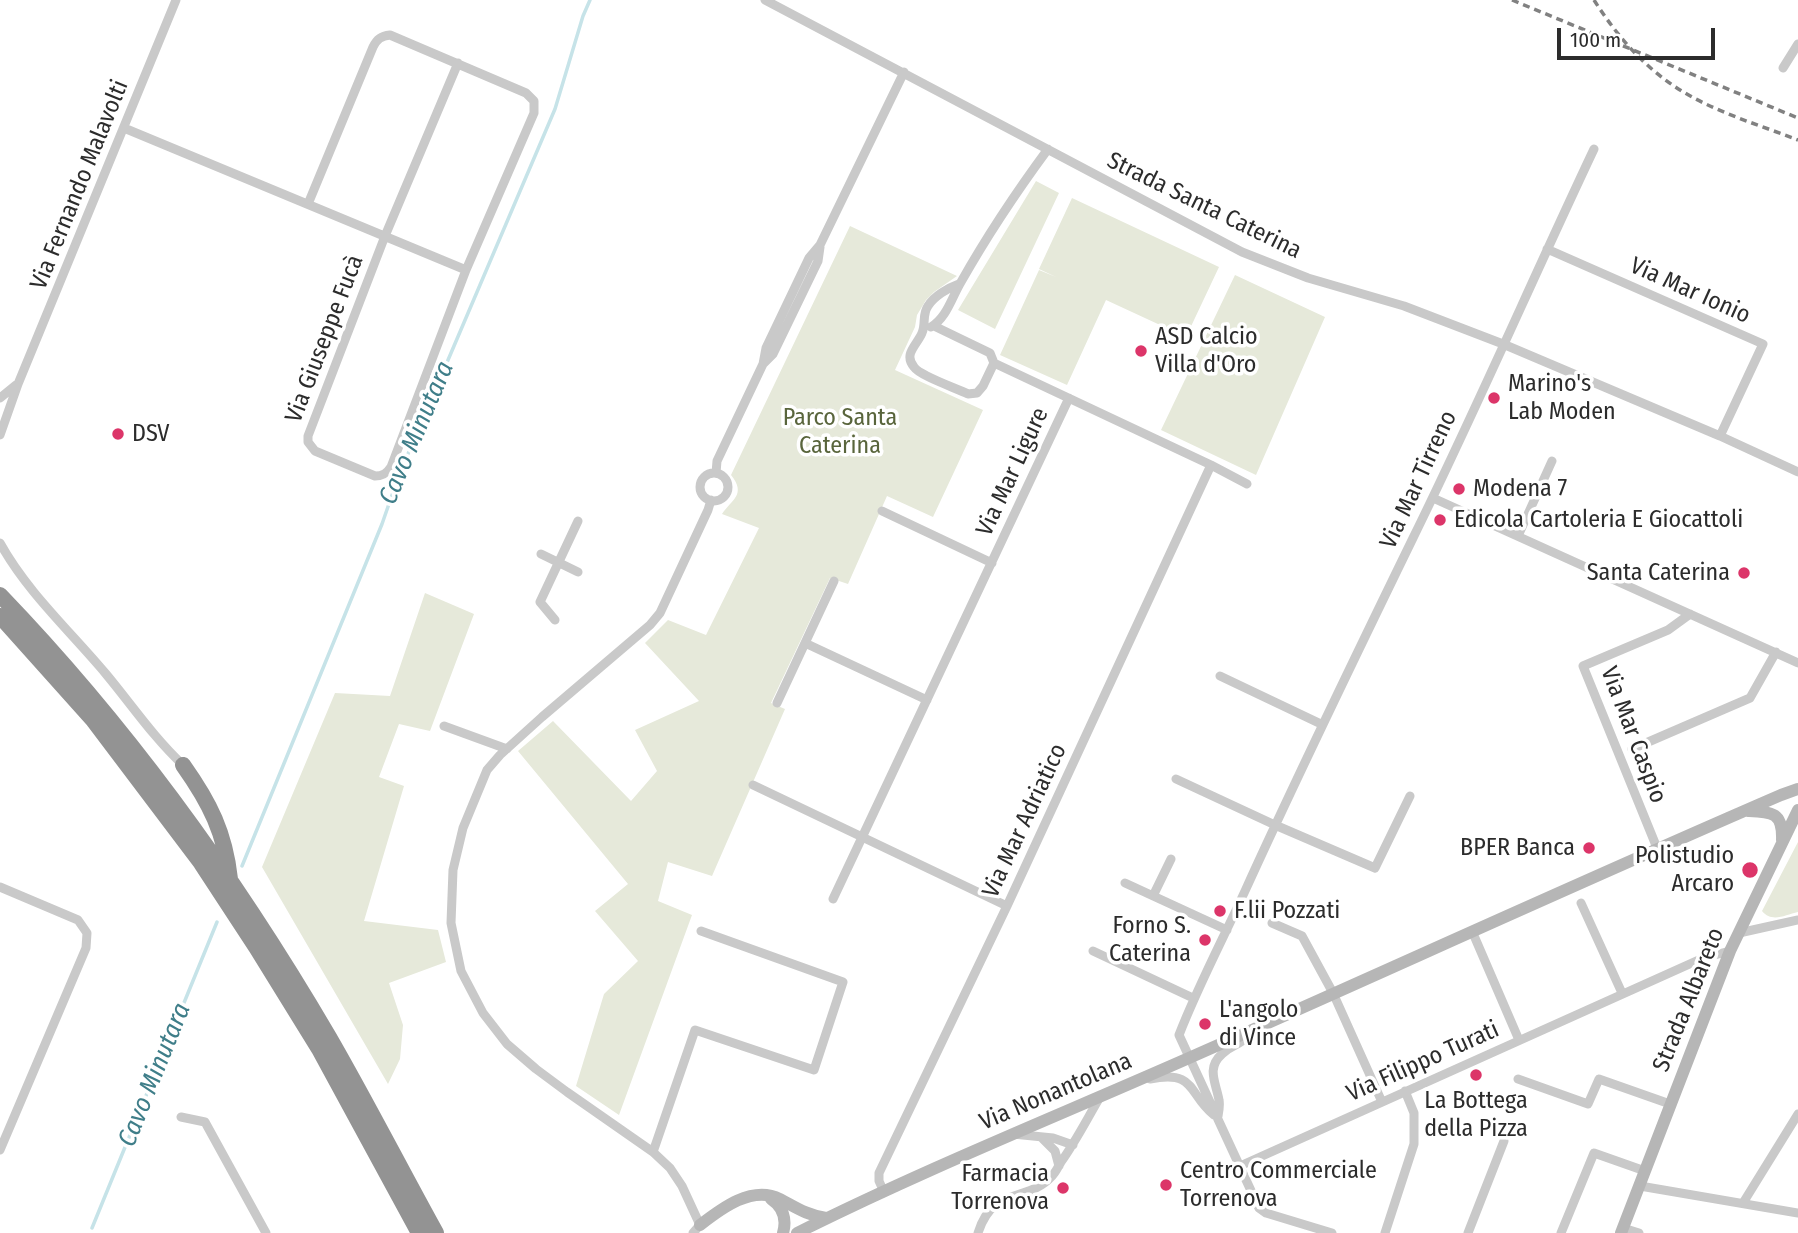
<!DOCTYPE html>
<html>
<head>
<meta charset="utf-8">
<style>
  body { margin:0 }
  #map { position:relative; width:1798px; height:1233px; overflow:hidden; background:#fff; font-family:"Fira Sans Condensed",sans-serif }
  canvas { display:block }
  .scale { position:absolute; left:1557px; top:28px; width:158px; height:32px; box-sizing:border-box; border:4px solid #2c2c2c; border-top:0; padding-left:9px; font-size:21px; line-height:24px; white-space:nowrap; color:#2c2c2c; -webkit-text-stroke:5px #fff; paint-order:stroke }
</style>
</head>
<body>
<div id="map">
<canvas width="1798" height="1233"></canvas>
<div class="scale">100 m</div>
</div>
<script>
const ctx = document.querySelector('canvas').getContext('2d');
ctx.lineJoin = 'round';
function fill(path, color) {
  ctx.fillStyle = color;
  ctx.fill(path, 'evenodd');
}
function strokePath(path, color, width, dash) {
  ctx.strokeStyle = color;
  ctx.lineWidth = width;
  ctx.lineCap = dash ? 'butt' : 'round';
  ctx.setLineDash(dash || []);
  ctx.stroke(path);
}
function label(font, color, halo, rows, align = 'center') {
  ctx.font = font + ' "Fira Sans Condensed",sans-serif';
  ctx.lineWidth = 7;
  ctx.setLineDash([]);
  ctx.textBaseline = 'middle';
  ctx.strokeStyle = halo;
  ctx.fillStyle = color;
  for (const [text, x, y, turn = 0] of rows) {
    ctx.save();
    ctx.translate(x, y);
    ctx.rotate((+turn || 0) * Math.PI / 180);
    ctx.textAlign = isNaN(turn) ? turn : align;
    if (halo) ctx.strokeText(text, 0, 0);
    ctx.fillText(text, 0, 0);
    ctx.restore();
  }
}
const green = new Path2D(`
  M1036 181 1059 193 995 329 958 310Z
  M1072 198 1219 267 1186 337 1106 300 1067 385 1000 355 1039 270 1056 277 1039 269Z
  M850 226 957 276 934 292 926 300 917 315 915 327 895 370 983 410 933 517 887 496 848 584 830 578 771 703 785 709 712 876 668 862 658 901 692 915 619 1115 576 1086 604 994 638 961 595 911 628 884 518 751 553 721 631 801 657 771 635 730 699 701 645 643 668 620 706 635 759 528 722 514C731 500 747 495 731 475Z
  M1235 275 1325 317 1256 475 1161 430Z
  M425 593 474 614 430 731 399 724 379 777 404 786 364 921 438 930 446 962 389 983 403 1025 400 1059 388 1084 262 867 335 693 390 696Z
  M1798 842V912C1785 915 1772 923 1762 911Z`);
const stream = new Path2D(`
  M242 866 382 524 399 475 555 109 583 16 590 0
  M92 1228 217 922`);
const street = new Path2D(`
  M765 0 1242 252 1308 278 1404 306 1503 344 1720 436 1798 472
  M1783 68 1798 44
  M124 128 466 270
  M308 204 373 47C377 39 381 36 390 35L526 93 534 101V113L466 270 391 467C387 473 383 476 375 476L315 451 308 442V436L385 236 458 63
  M1547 249 1763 344 1720 436
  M934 326 990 353 994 363 983 386 977 393 968 394C956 388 920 376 914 367 903 354 917 345 922 333 926 324 922 314 928 306 934 296 948 288 959 284
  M931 327C947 317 951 299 961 282 987 236 1017 191 1048 149
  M994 363 1211 465 1247 484
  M763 364 773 354 818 261 820 247
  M0 398 16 385
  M0 435 18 384 176 0
  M716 473 717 461 763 364 766 348 809 258 820 245 904 72
  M700 487a14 14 0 1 1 28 0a14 14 0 1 1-28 0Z
  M1433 498 1798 663
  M882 511 992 563
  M1518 536 1552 461
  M0 543C27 592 70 631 106 674 131 704 154 738 183 765
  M541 554 578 572
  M555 620 540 602 578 521
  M805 643 927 700
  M1220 676 1321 724
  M777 703 834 581
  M444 726 507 749
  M1632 749 1750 698 1776 652
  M1176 779 1275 825 1375 868 1410 796
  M753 785 1007 906
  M1657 848 1583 666 1668 630 1690 614
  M1125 883 1227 930
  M0 887 78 920 87 933 86 948 0 1150
  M1153 896 1171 859
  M833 899 1069 398
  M1581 903 1622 993
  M1272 923 1302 936 1333 993 1382 1102
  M1472 931 1519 1040
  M1739 933 1798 920
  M1093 951 1193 998
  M1150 1079C1197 1070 1187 1093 1214 1115
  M1518 1079 1588 1104 1599 1079 1670 1104
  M1218 1116C1219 1111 1220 1105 1219 1100 1216 1083 1206 1068 1222 1054 1233 1043 1240 1047 1252 1031
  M181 1117 205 1122 266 1233
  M1013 1134 1053 1138 1073 1145
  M1042 1138 1055 1151 1059 1166
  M653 1152 695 1030 814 1070 843 982 701 931
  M1240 1166 1703 958 1730 951
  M1640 1186 1798 1213
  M884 1192 879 1181V1173L1007 906 1211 465
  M1743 1203 1798 1114
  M1623 1228 1639 1233
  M693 1233 700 1225 682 1186 670 1168 653 1152 567 1092 536 1069 507 1044 483 1013 461 971 451 923 453 870 463 828 487 770 500 755 542 717 650 625 660 613 708 510 711 500
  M978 1233C993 1185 1028 1203 1052 1176 1056 1172 1058 1167 1061 1162 1076 1141 1087 1119 1100 1097
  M1332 1233 1266 1213 1259 1208 1179 1035C1198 986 1223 939 1245 891 1299 772 1356 655 1413 538 1476 410 1533 278 1594 149
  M1385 1233 1414 1144V1113L1405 1091
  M1468 1233 1504 1141
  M1561 1233 1594 1153 1645 1171`);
const secondary = new Path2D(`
  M1748 811C1772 812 1783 812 1782 840
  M771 1199C783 1207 787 1219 783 1233
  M700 1225C722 1208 752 1185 780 1199 797 1208 807 1215 826 1218
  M797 1233C931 1166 1070 1111 1207 1050 1399 965 1589 878 1781 795L1798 789
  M1621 1233 1730 951 1798 810`);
const highway = new Path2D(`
  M0 595C128 728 236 878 329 1037 366 1101 400 1168 436 1233
  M0 616 93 720 201 863 256 947 319 1049 419 1233
  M183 765C210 803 225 833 230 879`);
const rail = new Path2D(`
  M1512 0 1798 118
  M1594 0C1615 33 1641 64 1674 86 1711 111 1757 124 1798 140`);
const markers = [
  [1141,351,7,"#dc3569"],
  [1494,398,7,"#dc3569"],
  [118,434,7,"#dc3569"],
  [1459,489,7,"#dc3569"],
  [1440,520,7,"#dc3569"],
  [1744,573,7,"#dc3569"],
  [1589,848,7,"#dc3569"],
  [1750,870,9,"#dc3569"],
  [1220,911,7,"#dc3569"],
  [1205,940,7,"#dc3569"],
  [1205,1024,7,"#dc3569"],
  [1476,1075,7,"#dc3569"],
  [1166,1185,7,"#dc3569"],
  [1063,1188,7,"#dc3569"]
];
const streetNames = [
  ["Via Fernando Malavolti",80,185,-68],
  ["Strada Santa Caterina",1204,206,26],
  ["Via Mar Ionio",1690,291,24],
  ["Via Giuseppe Fucà",325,339,-69],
  ["Via Mar Ligure",1013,472,-65],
  ["Via Mar Tirreno",1419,480,-65],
  ["Via Mar Caspio",1633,735,69],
  ["Via Mar Adriatico",1025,821,-65],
  ["Strada Albareto",1689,1000,-68],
  ["Via Filippo Turati",1423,1062,-24],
  ["Via Nonantolana",1056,1092,-23]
];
const poiNames = [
  ["ASD Calcio",1155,337],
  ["Villa d'Oro",1155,365],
  ["Marino's",1508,384],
  ["Lab Moden",1508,412],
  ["DSV",132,434],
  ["Modena 7",1473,489],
  ["Edicola Cartoleria E Giocattoli",1454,520],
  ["Santa Caterina",1730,573,"right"],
  ["BPER Banca",1575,848,"right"],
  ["Polistudio",1734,856,"right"],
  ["Arcaro",1734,884,"right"],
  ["F.lii Pozzati",1234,911],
  ["Forno S.",1191,926,"right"],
  ["Caterina",1191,954,"right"],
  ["L'angolo",1219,1010],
  ["di Vince",1219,1038],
  ["La Bottega",1476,1101,"center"],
  ["della Pizza",1476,1129,"center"],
  ["Centro Commerciale",1180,1171],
  ["Torrenova",1180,1199],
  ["Farmacia",1049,1174,"right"],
  ["Torrenova",1049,1202,"right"]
];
const parkNames = [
  ["Parco Santa",840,418],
  ["Caterina",840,446]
];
const waterNames = [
  ["Cavo Minutara",417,433,-67],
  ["Cavo Minutara",155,1075,-68]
];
fill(green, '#e6e9da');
strokePath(stream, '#c6e3e8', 3.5);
strokePath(street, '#c9c9c9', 9);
strokePath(secondary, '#b6b6b6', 12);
strokePath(highway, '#939393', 16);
strokePath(rail, '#818181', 3.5, [7, 5]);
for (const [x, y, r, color] of markers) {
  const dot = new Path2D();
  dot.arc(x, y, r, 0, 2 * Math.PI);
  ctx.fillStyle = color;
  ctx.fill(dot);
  strokePath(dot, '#fff', 2.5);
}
label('24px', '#2c2c2c', '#fff', streetNames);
label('24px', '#2c2c2c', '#fff', poiNames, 'left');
label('24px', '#59653c', '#fff', parkNames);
label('italic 26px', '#3f7e89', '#fff', waterNames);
</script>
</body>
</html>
